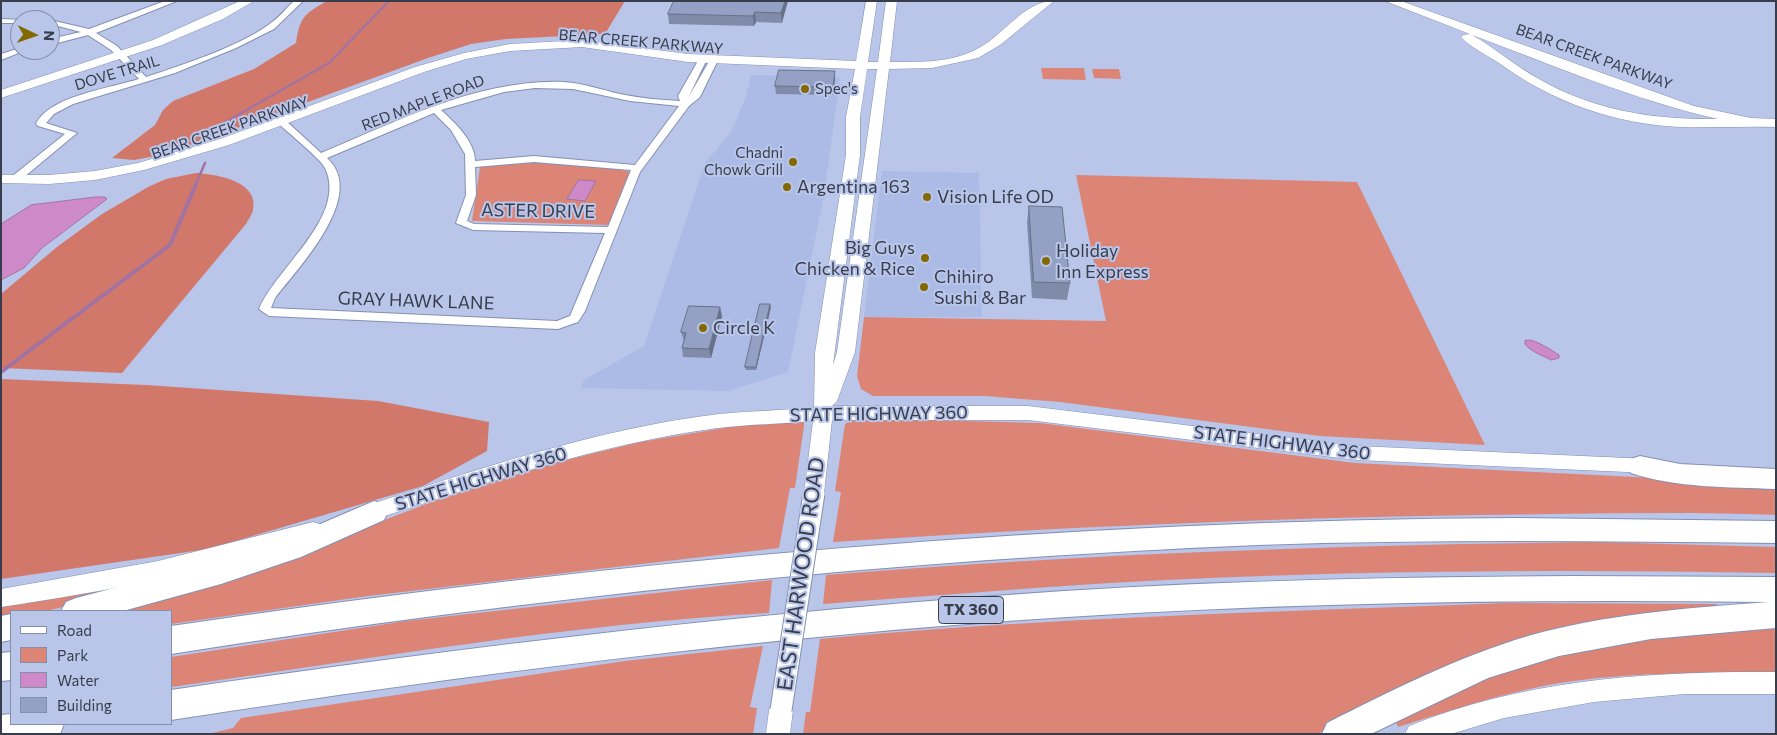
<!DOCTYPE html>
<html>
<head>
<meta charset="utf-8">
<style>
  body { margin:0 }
  #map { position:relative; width:1777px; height:735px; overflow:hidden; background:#b9c6ea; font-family:Commissioner,sans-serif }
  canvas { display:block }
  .frame { position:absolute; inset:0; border:2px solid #373d4b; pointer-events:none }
  .legend { position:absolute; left:10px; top:610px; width:162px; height:115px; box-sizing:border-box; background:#b9c6ea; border:1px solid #858faa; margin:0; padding:6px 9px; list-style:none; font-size:15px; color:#373d4b }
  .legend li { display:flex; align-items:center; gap:10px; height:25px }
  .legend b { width:25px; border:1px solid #858faa }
  .north { position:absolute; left:10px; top:10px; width:50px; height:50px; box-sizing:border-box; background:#b9c6ea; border:1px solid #858faa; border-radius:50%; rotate:93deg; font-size:14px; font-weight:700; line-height:20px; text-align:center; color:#373d4b }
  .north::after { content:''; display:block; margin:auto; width:18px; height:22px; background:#846801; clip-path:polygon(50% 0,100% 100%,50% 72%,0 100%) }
</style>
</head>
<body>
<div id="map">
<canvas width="1777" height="735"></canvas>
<div class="frame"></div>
<ul class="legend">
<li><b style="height:6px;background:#fff"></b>Road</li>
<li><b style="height:14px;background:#dc8577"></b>Park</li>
<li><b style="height:14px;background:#ce8ac8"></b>Water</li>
<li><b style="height:14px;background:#95a1c4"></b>Building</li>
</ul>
<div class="north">N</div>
</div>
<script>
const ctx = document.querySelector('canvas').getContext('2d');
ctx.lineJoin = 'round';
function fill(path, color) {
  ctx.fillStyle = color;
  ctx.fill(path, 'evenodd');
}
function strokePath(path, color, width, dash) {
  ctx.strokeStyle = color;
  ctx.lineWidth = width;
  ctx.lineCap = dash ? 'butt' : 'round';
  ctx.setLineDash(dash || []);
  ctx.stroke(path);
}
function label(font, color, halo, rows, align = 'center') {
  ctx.font = font + ' Commissioner,sans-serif';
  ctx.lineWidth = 4;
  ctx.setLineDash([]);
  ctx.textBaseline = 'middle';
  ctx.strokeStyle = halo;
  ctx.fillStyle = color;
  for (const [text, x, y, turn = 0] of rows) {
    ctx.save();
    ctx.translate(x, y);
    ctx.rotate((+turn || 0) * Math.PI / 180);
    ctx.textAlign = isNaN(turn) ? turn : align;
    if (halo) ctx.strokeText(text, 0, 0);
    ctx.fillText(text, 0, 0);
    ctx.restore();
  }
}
const built = new Path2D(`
  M751 75 840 77 824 196 788 372 728 391 581 388 584 380 644 346 705 163 731 132 746 97Z
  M882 171 979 173 982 317H864Z`);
const green = new Path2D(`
  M1041 68H1084L1086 80 1043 79Z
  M1092 69H1119L1121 79 1094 78Z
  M551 161 628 171 631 175 610 225 472 221 480 167 485 164Z
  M1076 175 1357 182 1485 445 1320 436 1060 402 984 396H873L861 389 857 376 864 317 1106 321Z
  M800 419 804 422V426L795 488H790L779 548 368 596 171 624V611H100L140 602 311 548 434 501 558 462 640 442 730 427Z
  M892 419 1040 423 1355 463 1776 484V515C1677 511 1576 514 1477 515 1262 518 1048 528 833 542L841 492 835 491 845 424 852 420Z
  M1594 542 1776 547V573C1554 569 1331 570 1110 583 1014 589 918 597 823 604L826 575C1081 554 1337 545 1594 542Z
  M145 580 143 588 46 611H11V620L1 622V605Z
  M772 580 769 613C569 624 370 659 171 687V657L406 621Z
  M1505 603 1716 604 1721 612 1569 631 1363 709 1318 734H803L806 712H810L820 639C1048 617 1277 612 1505 603Z
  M1776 624V674C1711 673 1646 672 1582 680 1519 687 1459 708 1398 727L1396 722 1432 695 1602 641Z
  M763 646 750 707 757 708 753 734H208L233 728 241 718 625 661Z`);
const forest = new Path2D(`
  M327 1H625L605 34 506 39 471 44 428 58 166 154 134 160 112 158 155 125 163 110 173 101 254 69 296 43C300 17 304 14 327 1Z
  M196 173C215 174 260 181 253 210 252 215 248 220 246 224L122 373 1 368V294L57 247 102 214 148 187 166 179Z
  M1 379 146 385 378 401 489 422 487 451 423 486 208 549 1 579Z`);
const water = new Path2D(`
  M579 180 596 181 585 201 567 199Z
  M96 197H105L107 199 42 248 24 268 1 280V224L31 205Z
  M1529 340C1536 340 1553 351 1559 355V358L1551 360C1542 355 1531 352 1525 344V341Z`);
const streamFar1 = new Path2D(`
  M215 140 222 124 329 63 389 1
  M195 186 205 163`);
const stream = new Path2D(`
  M1 372 170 245 196 184`);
const street = new Path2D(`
  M165 1H177L96 33 117 46 146 77C182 65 241 46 271 23 280 17 286 8 294 1H303L274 29 236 48 175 73 73 104 54 114 46 123 77 133 18 182H10V178L65 134 38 126 36 124C49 96 111 88 139 79L111 50 88 35 50 45V39L81 32 50 24V20H48H50L89 29Z
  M1 19 23 20H20V23H1Z
  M20 48V50H26L1 60V54Z
  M703 56 707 59 688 98 711 58 718 60 700 97 689 106 640 172 585 311 578 322 558 329 269 316 259 309C276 268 348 216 325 168 322 160 286 131 278 123V119H284L321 153C399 121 478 79 564 82 583 83 602 90 620 94 640 98 660 100 680 101L678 96 699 59ZM535 88 573 89 630 101 679 106 635 165 534 156 475 161C475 141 455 123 441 110L504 92ZM434 113 451 130 465 154 466 195 456 223 473 230 605 233 570 316 557 321 271 308 275 298C299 267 368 195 327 158ZM534 162 631 170 608 227 474 224 467 221 476 195 475 167Z`);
const secondary = new Path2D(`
  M240 1H254L223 19 162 45 1 98V90L153 40Z
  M866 1H877L868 62H878L886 1H897L890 62C919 62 951 63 977 49 1004 36 1023 1 1054 1L1000 45 978 58 932 68 889 69 855 352 837 401 832 406H1028L1357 446 1650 459 1657 461 1660 466 1657 471 1650 473 1357 460 1028 420H832L824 493 821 499 814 501 807 499 804 493 813 421C782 424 750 424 718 428 597 444 480 485 364 523L357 521 354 515 357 509C471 471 600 428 719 414 751 411 783 410 814 408L815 353 846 155V117L855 69 688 62 582 47 510 51 466 59 424 72 229 145 144 170 95 180 49 184 1 183V175H49L95 171 138 163 220 139 415 67 464 53 510 44 582 40 688 54 856 61ZM867 69H877L837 352 833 365 860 155V117Z
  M1385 1H1401L1694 106 1751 118 1776 119V127C1744 126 1712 128 1680 127 1615 124 1552 102 1499 63 1487 55 1470 47 1461 37L1463 35 1470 34ZM1472 35C1553 65 1634 100 1718 119 1656 120 1594 111 1539 79 1515 66 1495 48 1472 35Z
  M313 522 320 524 323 530 320 536C217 571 108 591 1 607V589L158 561Z
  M1776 672V694H1685L1594 702 1504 718 1451 734H1405L1409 726C1525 679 1652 671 1776 672Z
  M781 699 789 702 793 710 790 734H766L769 710 773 702Z`);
const highway = new Path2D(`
  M1640 456 1680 464 1776 469V489C1727 487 1677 488 1631 473L1627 466 1631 459Z
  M374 501 384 504 388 512 384 520 301 557 221 584 123 611H61L66 602 76 598 221 560 283 540Z
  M1517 518 1776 521V543C1603 541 1430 539 1258 545 893 560 531 597 171 654V626C617 560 1066 520 1517 518Z
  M1574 576 1776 577V628L1651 639 1559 656 1488 678 1371 734H1322L1327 723C1392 690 1458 657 1528 636 1606 614 1688 608 1768 602 1534 599 1301 602 1067 617 767 636 469 674 171 720V690C468 646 765 611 1064 591 1234 580 1404 577 1574 576Z
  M11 614V640L1 642V616Z
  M11 652V680L1 681V653Z
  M11 714V724H64L60 734H1V715Z`);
const secondaryBridge = new Path2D(`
  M781 710 814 493`);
const wall = new Path2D(`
  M785 1 782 23 756 22 754 26 669 24 668 14Z
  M835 71V79L833 95 776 94 775 86Z
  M1029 206 1070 283 1067 300 1032 298 1027 222Z
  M771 307 756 370H746L745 367Z
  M722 316 711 358 683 357 682 348 684 341 681 332Z`);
const shadedWall = new Path2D(`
  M785 1H788L782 23 781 13Z
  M755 12 756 22 754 26 753 16Z
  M835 71V79L833 95V87Z
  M770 304 771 307 756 370V367Z
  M720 307 722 316 711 358 709 349Z`);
const building = new Path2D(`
  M674 1H785L781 13 755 12 753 16 668 14Z
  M779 70 835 71 833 87 775 86Z
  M1029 206 1062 207 1070 283 1034 282Z
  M760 304H770L756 367H745Z
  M689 306 720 307 709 349 682 348 686 333 681 332Z`);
const markers = [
  [805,89,5,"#846801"],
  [793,162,5,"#846801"],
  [787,187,5,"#846801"],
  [927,197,5,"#846801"],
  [925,258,5,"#846801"],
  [1046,261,5,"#846801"],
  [924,287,5,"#846801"],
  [703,328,5,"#846801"]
];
const farStreetnames = [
  ["BEAR CREEK PARKWAY",641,42,5],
  ["BEAR CREEK PARKWAY",1594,57,20],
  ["DOVE TRAIL",117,73,-17],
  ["RED MAPLE ROAD",423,103,-21],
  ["BEAR CREEK PARKWAY",230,128,-19]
];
const farPoinames = [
  ["Spec's",815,89],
  ["Chadni",783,153,"right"],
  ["Chowk Grill",783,170,"right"]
];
const shields = [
  [971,610,65]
];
const shieldNames = [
  ["TX 360",971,610]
];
const poiNames = [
  ["Argentina 163",797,187],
  ["Vision Life OD",937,197],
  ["Big Guys",915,248,"right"],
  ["Chicken & Rice",915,269,"right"],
  ["Holiday",1056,251],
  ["Inn Express",1056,272],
  ["Chihiro",934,277],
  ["Sushi & Bar",934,298],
  ["Circle K",713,328]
];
const streetNames = [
  ["ASTER DRIVE",538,211,1],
  ["GRAY HAWK LANE",416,301,2],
  ["STATE HIGHWAY 360",879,414,-1],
  ["STATE HIGHWAY 360",1282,443,7],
  ["STATE HIGHWAY 360",481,479,-17]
];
const nearStreetnames = [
  ["EAST HARWOOD ROAD",801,574,-82]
];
fill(built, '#acbbe6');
fill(green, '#dc8577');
fill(forest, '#d2786a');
fill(water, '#ce8ac8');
strokePath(water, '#a173a2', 1);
strokePath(streamFar1, '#a173a2', 2.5);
strokePath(stream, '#a173a2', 4);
strokePath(street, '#8390b2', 2);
strokePath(secondary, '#8390b2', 1);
strokePath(highway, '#8390b2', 2);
fill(street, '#fff');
fill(secondary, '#fff');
fill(highway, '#fff');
strokePath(secondaryBridge, '#8390b2', 23, []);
strokePath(secondaryBridge, '#fff', 21);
fill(wall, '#808aa9');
fill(shadedWall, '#687189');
fill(building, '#95a1c4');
strokePath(building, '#687189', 1);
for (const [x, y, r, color] of markers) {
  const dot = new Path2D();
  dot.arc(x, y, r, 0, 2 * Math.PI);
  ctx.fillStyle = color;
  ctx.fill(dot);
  strokePath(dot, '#b9c6ea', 2);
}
label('15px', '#373d4b', '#b9c6ea', farStreetnames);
label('15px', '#373d4b', '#b9c6ea', farPoinames, 'left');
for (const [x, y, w] of shields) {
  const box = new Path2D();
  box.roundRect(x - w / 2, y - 13.5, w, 27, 4);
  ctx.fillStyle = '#b9c6ea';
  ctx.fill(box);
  strokePath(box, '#373d4b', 1);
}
label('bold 16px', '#373d4b', null, shieldNames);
label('18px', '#373d4b', '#b9c6ea', poiNames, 'left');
label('18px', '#373d4b', '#b9c6ea', streetNames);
label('21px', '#373d4b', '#b9c6ea', nearStreetnames);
</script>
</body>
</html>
